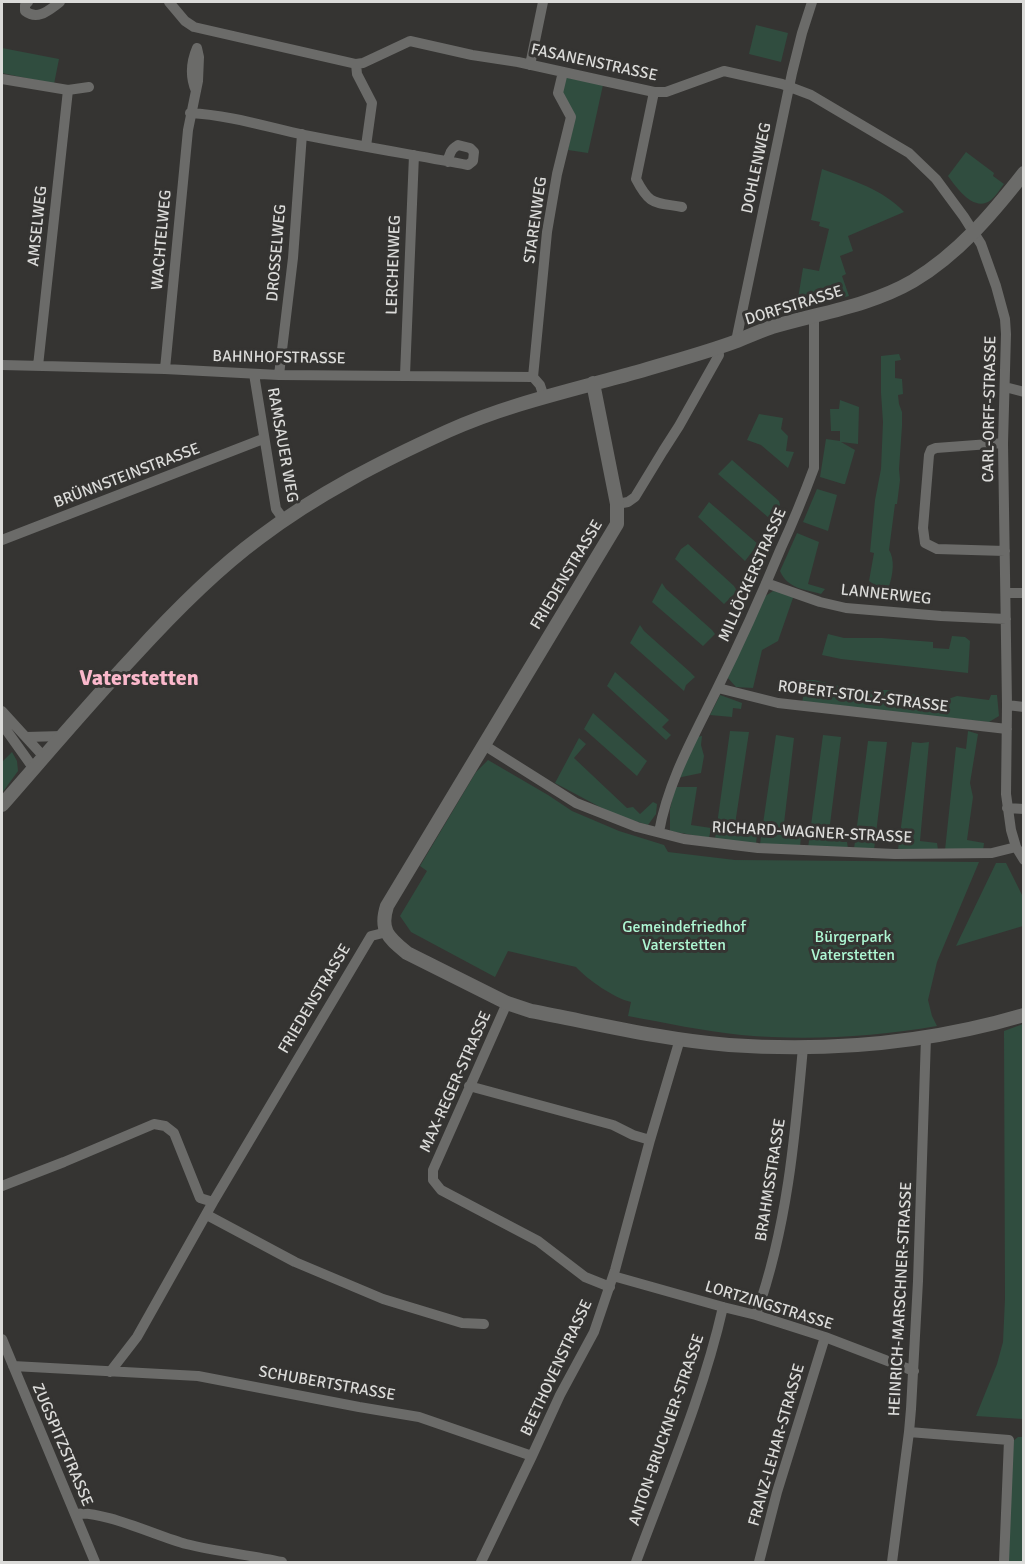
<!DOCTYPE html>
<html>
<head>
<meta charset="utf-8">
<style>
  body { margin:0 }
  #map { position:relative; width:1025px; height:1564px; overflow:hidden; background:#353432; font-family:Signika,sans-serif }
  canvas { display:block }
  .frame { position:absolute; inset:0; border:3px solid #dbdbd9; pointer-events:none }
</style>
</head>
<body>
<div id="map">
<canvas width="1025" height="1564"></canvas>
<div class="frame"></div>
</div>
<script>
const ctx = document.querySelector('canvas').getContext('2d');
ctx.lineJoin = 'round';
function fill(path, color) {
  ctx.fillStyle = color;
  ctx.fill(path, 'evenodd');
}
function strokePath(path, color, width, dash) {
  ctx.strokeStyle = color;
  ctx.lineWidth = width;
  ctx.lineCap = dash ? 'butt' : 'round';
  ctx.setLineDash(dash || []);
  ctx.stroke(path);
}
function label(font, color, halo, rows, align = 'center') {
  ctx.font = font + ' Signika,sans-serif';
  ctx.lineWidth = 6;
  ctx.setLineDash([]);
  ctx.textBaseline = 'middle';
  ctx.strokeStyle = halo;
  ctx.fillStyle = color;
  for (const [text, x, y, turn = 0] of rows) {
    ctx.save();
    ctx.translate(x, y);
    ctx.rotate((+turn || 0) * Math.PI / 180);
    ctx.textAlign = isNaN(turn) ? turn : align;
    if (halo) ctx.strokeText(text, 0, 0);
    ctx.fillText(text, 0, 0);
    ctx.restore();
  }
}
const green = new Path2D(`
  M756 25 788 33 781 62 749 54Z
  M2 48 59 59 54 84 2 73Z
  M565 77 603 85 588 153 568 150 575 116 561 94Z
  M966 152 994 173 993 176 1004 184C1000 189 996 196 991 200 974 213 957 188 948 176Z
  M822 169C851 180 883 189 904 212L848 236 853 251 840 256 846 274 842 276 849 296 796 311 803 268 819 271 829 229 819 226 820 222 811 220Z
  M899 354 901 360 895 361V378L902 379 903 394 898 395 899 404 902 412V426L899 469 900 480 897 504H895L889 550C895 559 893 575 889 586L875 585 869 581 874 553 870 552 875 500 881 469 883 422 881 393V356Z
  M840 400 859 407 858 444 841 442 855 450 845 484H843L820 477 826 439 840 441V431H831L830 409H839Z
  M759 414 783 418 781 429 788 436 786 451 794 452 788 468 761 445 747 440Z
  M732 460 779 501 780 505 769 518 718 474Z
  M817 489 837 495 828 531 803 522Z
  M709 502 758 544 745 561 698 517Z
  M797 533 819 542 808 584 825 589 821 594C804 589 788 589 780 571Z
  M688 544 734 586 737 591 724 604 675 559 681 549Z
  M662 583 666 589 712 630 715 634 703 646 652 602Z
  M773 591 794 595 778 641 762 650 753 688 736 687 727 677 764 597Z
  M640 625 644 631 690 672 695 677 686 685 684 691 630 643Z
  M828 634 844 638H882L933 642V648L949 649 952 636 965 637 970 641 968 673 841 659 822 655Z
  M615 672 669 720 662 727 671 735 666 740 607 686Z
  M806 680H814L839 686H849L871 690H887L945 700 957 696 989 700 991 695H997L999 716 989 722 802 703Z
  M720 695 742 703 741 709 733 708 732 717 710 715Z
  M593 713 647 761 637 776 584 729Z
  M730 731 749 732 734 831 757 834 756 844 715 839Z
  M968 731 978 734 970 783 973 797 967 840 984 843 983 851 945 850 956 747 966 749Z
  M776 735 794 738 783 832 801 835 800 848 760 844Z
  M823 735 841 737 828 840 847 842 848 849 808 848Z
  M702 736 701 745 704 756 701 773 677 778 695 737Z
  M579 738 586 744 574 758 627 808 633 807 640 814 653 802 657 804 656 814 648 825 613 814 555 783Z
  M868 741 887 742 874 850 854 849Z
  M912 742 921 743 929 742 920 841 937 843 938 850H898Z
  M12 752 17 761 18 771 2 793V762Z
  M488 760 548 795 572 811 619 831 664 845 668 852 735 860 979 862 937 962 928 1000 932 1016 937 1026C873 1037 806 1041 741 1035 703 1031 666 1023 628 1016L631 1002C614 998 588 980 576 967L508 951 495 977 411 932 400 916 427 871 420 866 476 772Z
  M675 787H697L691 825 711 828 709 838 670 831V809Z
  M996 863H1006L1023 897V926L956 946Z
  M1023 1024H1024L1023 1419 976 1416 997 1364 1003 1342 1005 1299 1004 1031Z
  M1018 1437H1023V1562H1008L1012 1442Z`);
const minor = new Path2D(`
  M28 2 25 5V11C38 21 49 10 60 2
  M169 2 185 21 194 27 356 64 363 63 410 41 472 55 518 62 654 92H666L724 71 782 84 811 95 909 153 936 179 964 217 981 244 996 286 1005 319 1006 334 1003 443 1007 705 1006 794 1011 830 1016 847 1024 860
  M356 64 357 74 372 103 366 146
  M530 65 543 2
  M2 79 68 90 89 87
  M654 92 636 179C650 206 654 202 682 207
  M190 113C229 115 267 127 304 135 359 146 414 155 468 165L473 161 474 152 470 148 458 145C451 149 449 154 448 162
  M736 341 792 73 802 33 812 2
  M2 365 165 369 279 375 533 377 540 385 544 397
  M38 366 68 90
  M165 369 188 130 198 81 199 57 197 48C191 62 190 77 196 91
  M254 374 276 509 284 520
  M279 375 293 258 302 134
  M405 375 414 155
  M533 377 547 232 557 174 571 117 558 93 563 72
  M1005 387 1024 392
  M1003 443 936 448 931 450 929 455 923 528 925 543 937 549 1005 551
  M617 504 628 502 635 497 663 451 679 426 719 355 718 346
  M2 540 263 439
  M766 583 820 602 846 608 941 616 1006 619
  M1006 593H1024
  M718 688 778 703 1007 729
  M1007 705 1024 707
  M2 711 44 757
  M2 717 4 727 34 769
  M26 737 62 736
  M484 745 576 803 637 827 684 839 758 848 895 854 992 853 1016 847
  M1007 808 1024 809
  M659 832C668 781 694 736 717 689 740 643 761 596 781 548 793 522 804 495 814 468V316
  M507 1003 433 1170V1180L441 1190 538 1241 585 1277 610 1287
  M469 1086 613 1125 633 1135 650 1140
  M2 1186 64 1162 154 1124 165 1126 174 1133 200 1198 213 1202
  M207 1215 295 1262 383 1299 462 1323 484 1324
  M613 1276 723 1307 756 1315 825 1337 914 1371
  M756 1315C787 1228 795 1138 803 1047
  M2 1339 95 1562
  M13 1366 198 1376 359 1407 419 1417 532 1456
  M110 1372 137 1337 213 1202 371 936 387 932
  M909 1432 1009 1440 1004 1562
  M75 1514C100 1509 159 1537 186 1544 218 1552 251 1555 282 1562
  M481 1562 532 1456 560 1395 594 1332 615 1270 650 1140 680 1039
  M636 1562C667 1478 703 1395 723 1307
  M759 1562 777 1492 825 1337
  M892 1562 909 1432 911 1409 918 1281 926 1037`);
const tertiary = new Path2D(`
  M593 383 617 504V524L387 906C379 931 389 938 407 953L507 1003 531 1011C595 1023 663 1040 729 1045 827 1052 929 1043 1024 1015
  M2 805C45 756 88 705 133 657 172 614 213 572 259 538 317 494 382 461 448 431 508 404 573 390 637 372 670 362 705 353 737 341 749 336 760 331 772 327 819 313 870 306 913 281 958 254 992 214 1024 173`);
const streetNames = [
  ["FASANENSTRASSE",594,63,12],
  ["DOHLENWEG",757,168,-78],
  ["STARENWEG",536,220,-82],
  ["AMSELWEG",38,226,-84],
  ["WACHTELWEG",162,240,-85],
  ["DROSSELWEG",277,253,-85],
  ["LERCHENWEG",394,265,-88],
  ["DORFSTRASSE",794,306,-17],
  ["BAHNHOFSTRASSE",279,358,1],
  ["CARL-ORFF-STRASSE",990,409,-89],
  ["RAMSAUER WEG",282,445,80],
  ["BRÜNNSTEINSTRASSE",127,476,-21],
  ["FRIEDENSTRASSE",567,575,-59],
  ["MILLÖCKERSTRASSE",753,575,-66],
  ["LANNERWEG",886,595,6],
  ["ROBERT-STOLZ-STRASSE",863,697,7],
  ["RICHARD-WAGNER-STRASSE",812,833,3],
  ["FRIEDENSTRASSE",315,999,-59],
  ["MAX-REGER-STRASSE",456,1082,-66],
  ["BRAHMSSTRASSE",771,1180,-81],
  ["HEINRICH-MARSCHNER-STRASSE",901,1299,-87],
  ["LORTZINGSTRASSE",769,1306,17],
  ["BEETHOVENSTRASSE",557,1368,-65],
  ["SCHUBERTSTRASSE",327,1384,10],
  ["ANTON-BRUCKNER-STRASSE",667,1430,-71],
  ["ZUGSPITZSTRASSE",62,1445,67],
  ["FRANZ-LEHAR-STRASSE",777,1445,-74]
];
const parkNames = [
  ["Gemeindefriedhof",684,928],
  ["Vaterstetten",684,946],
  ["Bürgerpark",853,938],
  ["Vaterstetten",853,956]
];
const districtNames = [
  ["Vaterstetten",139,679]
];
fill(green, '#304d3f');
strokePath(minor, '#6b6b69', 10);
strokePath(tertiary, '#6b6b69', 14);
label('16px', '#dbdbd9', '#353432', streetNames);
label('16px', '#aef7d3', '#353432', parkNames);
label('bold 22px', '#fab8cb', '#353432', districtNames);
</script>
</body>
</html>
